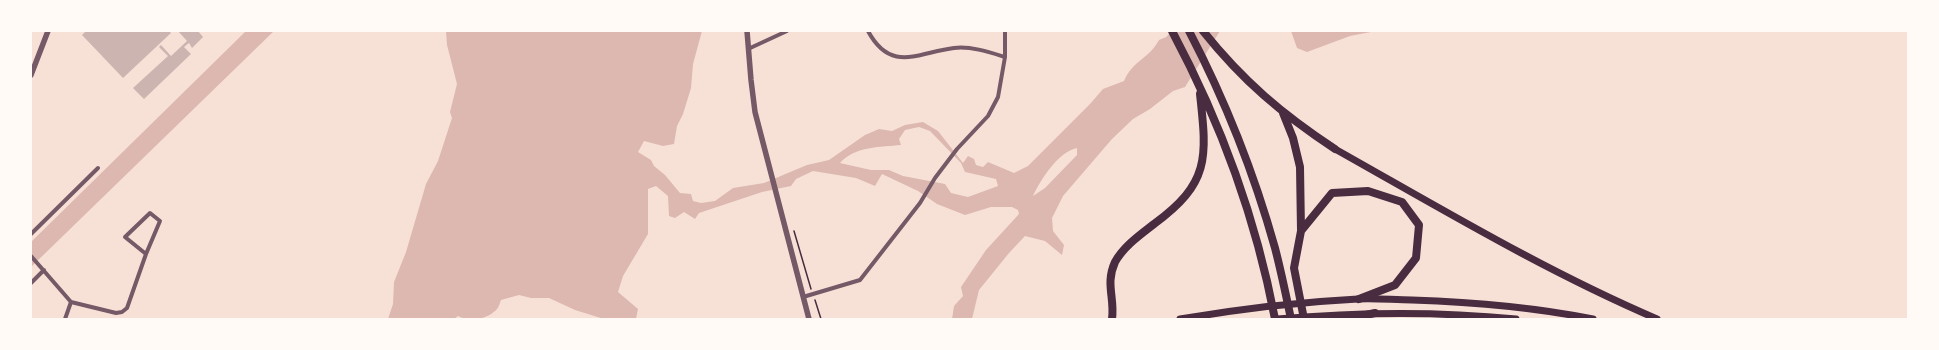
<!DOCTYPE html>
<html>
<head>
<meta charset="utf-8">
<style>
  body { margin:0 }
  #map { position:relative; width:1939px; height:350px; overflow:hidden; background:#f7e1d7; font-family:Quicksand,sans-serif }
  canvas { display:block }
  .frame { position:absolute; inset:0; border:32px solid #fffaf5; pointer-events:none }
</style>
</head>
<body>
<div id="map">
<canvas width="1939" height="350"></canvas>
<div class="frame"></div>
</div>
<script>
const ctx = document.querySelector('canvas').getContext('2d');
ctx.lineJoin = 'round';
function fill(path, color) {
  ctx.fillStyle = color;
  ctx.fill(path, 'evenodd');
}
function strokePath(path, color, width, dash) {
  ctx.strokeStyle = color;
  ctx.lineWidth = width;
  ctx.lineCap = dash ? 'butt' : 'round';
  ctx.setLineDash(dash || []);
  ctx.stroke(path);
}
const water = new Path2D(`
  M246 31H274L31 267V242Z
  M446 31H702L693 64 691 88 683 114 677 126 674 144 663 146 644 141 638 152 651 160 654 166 665 175 680 193 691 194 693 201 701 203 715 201 733 188 764 183 807 165 829 160 865 135 879 129 892 131 905 125 923 122 938 131 963 163 968 156 974 159 976 165 983 167 988 162 1014 173 1028 166 1090 104 1103 89 1124 81C1133 60 1149 59 1159 40L1166 37 1172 31H1220L1185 87 1173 91 1150 109 1133 119 1112 139 1063 196 1052 218 1053 231 1064 245 1062 255 1045 241 1025 236 1009 253 979 290 972 319H952L954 306 963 296 961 287 986 250 1019 214 1018 210 1012 207H991L965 215 937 204 918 191 882 174 875 186 856 178 813 171 796 179 791 186 762 192 699 213 695 219 684 212 675 218 669 216 668 196 656 186 648 189V234L623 276 618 292 638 309 636 319H604L575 310 549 298H531L519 295 501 300C500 303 498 309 495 311 485 320 469 322 458 316L454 319H388L393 304 394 282 406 252 426 184 438 161 452 118 450 112 457 84 447 45ZM919 127 930 131 961 163 965 172 996 179 998 186 968 197 951 193 945 184 903 176 889 170H871L840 163C855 146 881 147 901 145L899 139 905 130ZM1077 148V155L1045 188 1033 196C1041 179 1058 152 1077 148Z
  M1291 31H1376L1350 36 1307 52 1297 48Z`);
const building = new Path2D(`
  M86 31H169L171 33 123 78 82 35Z
  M178 31H198L203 37 192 48 189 43 184 47 191 54 144 99 133 88 168 56 159 47 161 45 171 56 187 41Z`);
const path = new Path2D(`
  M794 231 811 289
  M815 300 821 319`);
const minor = new Path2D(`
  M868 31C891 74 919 52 954 48 971 46 989 52 1005 57
  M748 49 787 31
  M31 234 98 168
  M31 256 71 302 116 313 122 312 127 308 146 254 160 221 150 213 125 237 146 254
  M31 283 44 270
  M803 297 860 280 920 203 935 178 957 149 988 116 998 97 1005 57V31
  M65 319 71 302`);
const tertiary = new Path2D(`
  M747 31 751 80 755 112 809 319
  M31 75 48 31`);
const primary = new Path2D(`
  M1180 319C1239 309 1298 302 1358 299 1376 298 1394 300 1412 300 1473 302 1533 307 1593 319
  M1277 319C1357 312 1436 311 1516 319`);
const trunk = new Path2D(`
  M1335 149C1440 208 1545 271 1657 319`);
const motorway = new Path2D(`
  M1172 31C1220 121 1256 219 1275 319
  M1189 31C1225 100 1254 173 1275 248 1281 271 1286 295 1291 319
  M1203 31C1243 81 1282 114 1335 149
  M1283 113 1293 138 1300 167 1301 231
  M1112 319C1115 298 1105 284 1115 262 1124 246 1140 235 1154 224 1210 183 1207 158 1200 94
  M1304 319 1294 268 1301 231 1332 193 1368 191 1402 202 1419 225 1416 258 1395 285 1359 299
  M1348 319 1375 313`);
fill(water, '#dcb8b0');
fill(building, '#ccb4b1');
strokePath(path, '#4a2c40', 1.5);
strokePath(minor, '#755966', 4);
strokePath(tertiary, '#755966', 5.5);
strokePath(primary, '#4a2c40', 7);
strokePath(trunk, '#4a2c40', 7);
strokePath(motorway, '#4a2c40', 8);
</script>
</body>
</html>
